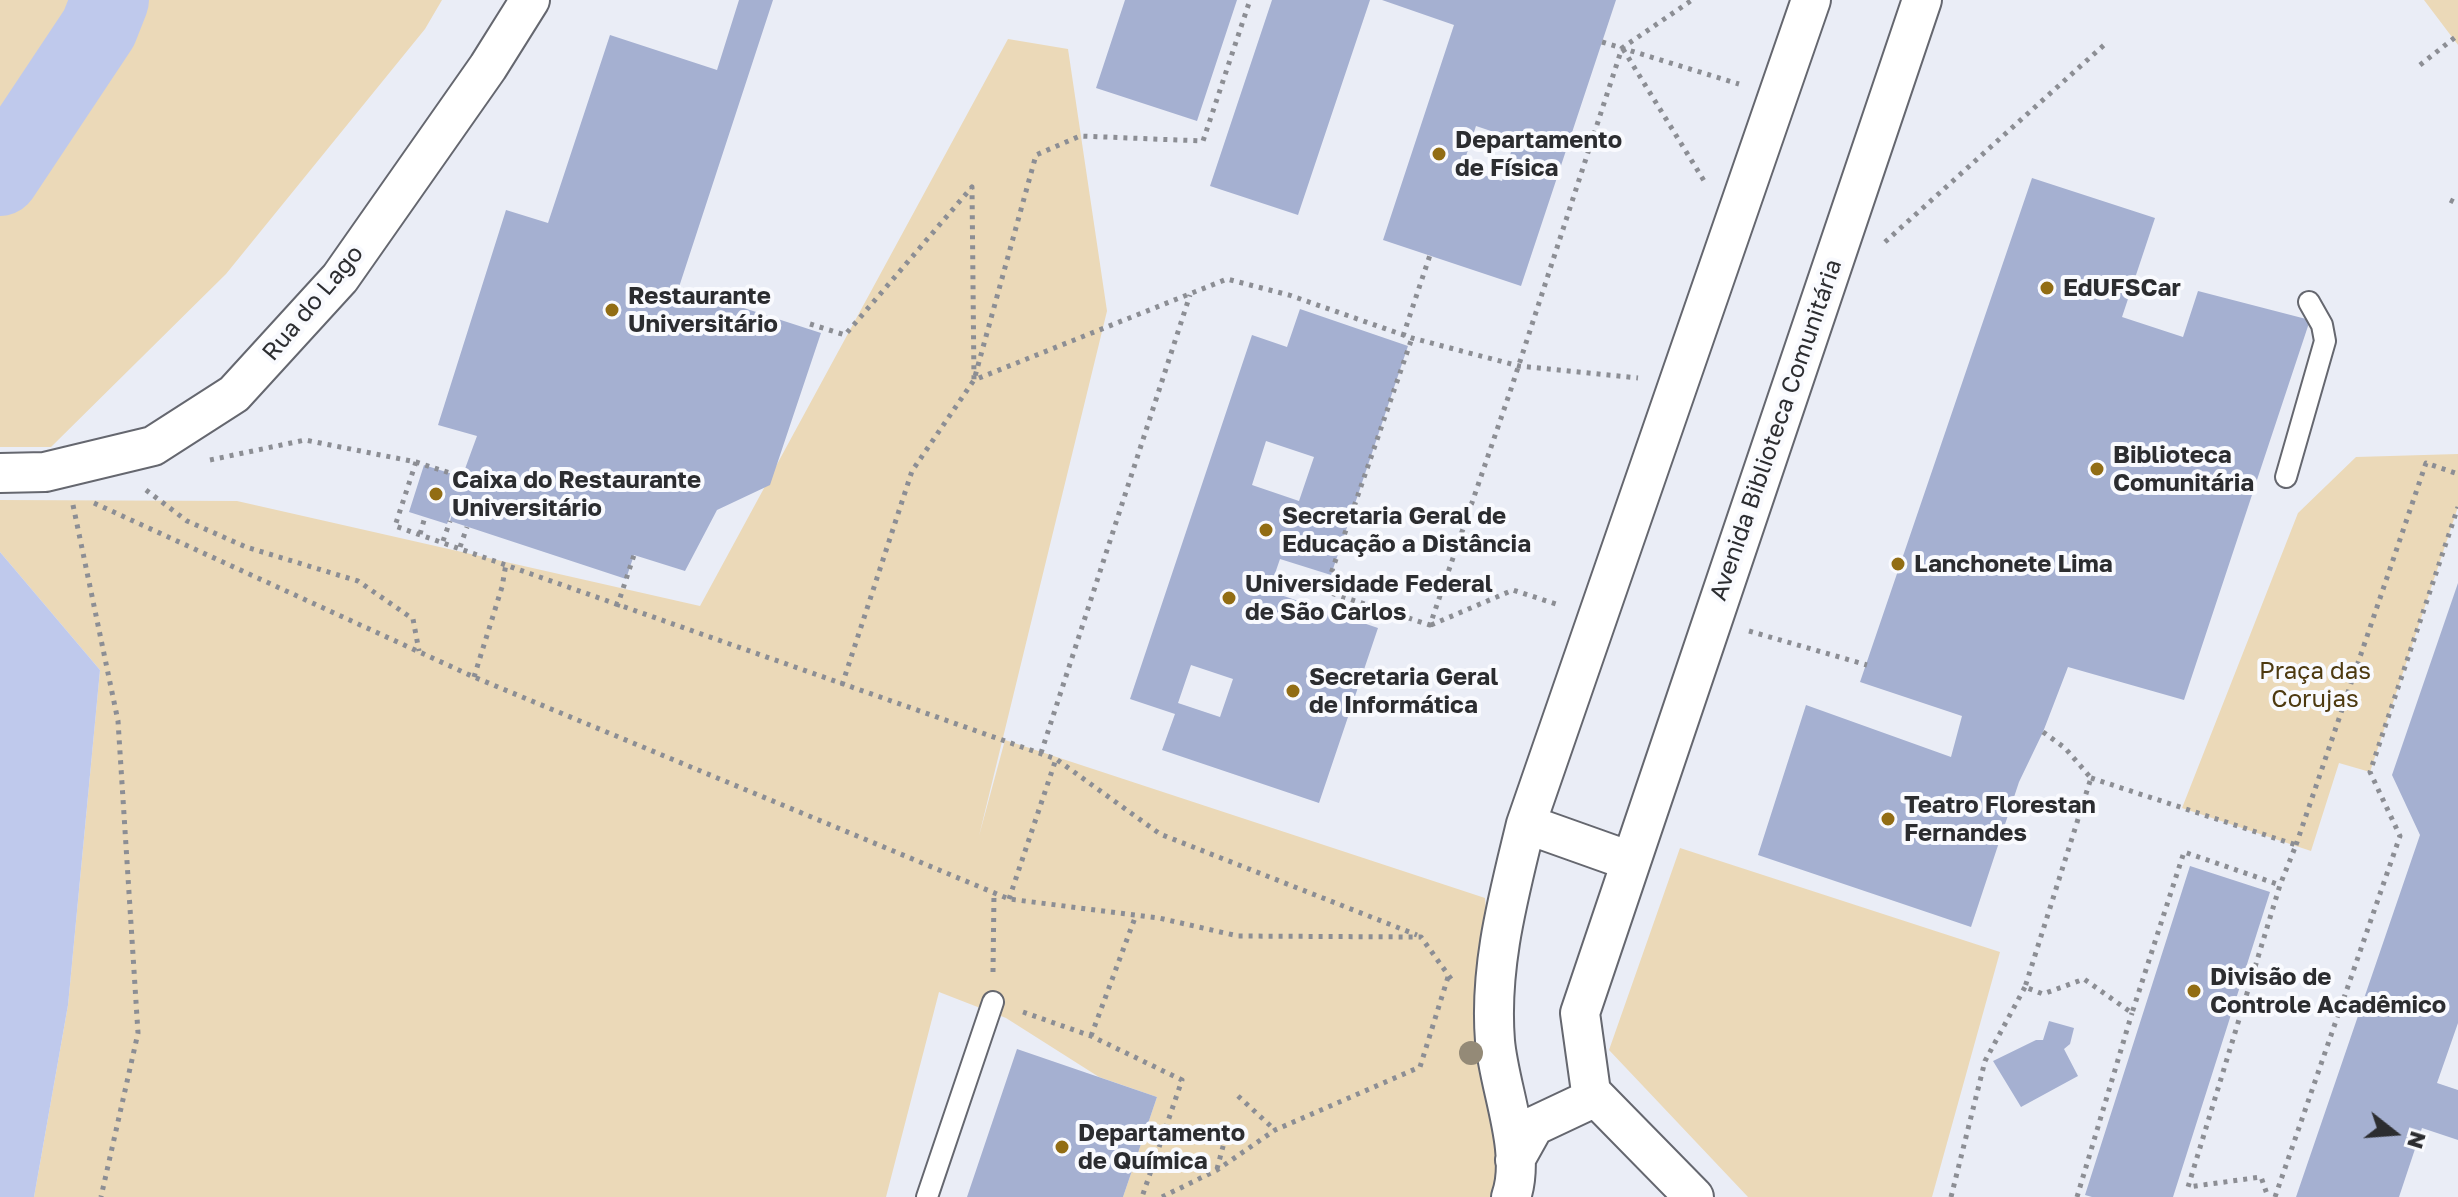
<!DOCTYPE html>
<html>
<head>
<meta charset="utf-8">
<style>
  body { margin:0 }
  #map { position:relative; width:2458px; height:1197px; overflow:hidden; background:#eaedf6; font-family:"Golos Text",sans-serif }
  canvas { display:block }
  .north { position:absolute; left:2354px; top:1093px; width:80px; height:80px; -webkit-text-stroke:6px #f9fafe; paint-order:stroke; rotate:107deg; font-size:22px; font-weight:700; line-height:32px; text-align:center; color:#2c2d30 }
  .north::after { content:''; display:block; margin:auto; width:28px; height:36px; background:#2c2d30; clip-path:polygon(50% 0,100% 100%,50% 72%,0 100%) }
</style>
</head>
<body>
<div id="map">
<canvas width="2458" height="1197"></canvas>
<div class="north">N</div>
</div>
<script>
const ctx = document.querySelector('canvas').getContext('2d');
ctx.lineJoin = 'round';
function fill(path, color) {
  ctx.fillStyle = color;
  ctx.fill(path, 'evenodd');
}
function strokePath(path, color, width, dash) {
  ctx.strokeStyle = color;
  ctx.lineWidth = width;
  ctx.lineCap = dash ? 'butt' : 'round';
  ctx.setLineDash(dash || []);
  ctx.stroke(path);
}
function label(font, color, halo, rows, align = 'center') {
  ctx.font = font + ' "Golos Text",sans-serif';
  ctx.lineWidth = 8;
  ctx.setLineDash([]);
  ctx.textBaseline = 'middle';
  ctx.strokeStyle = halo;
  ctx.fillStyle = color;
  for (const [text, x, y, turn = 0] of rows) {
    ctx.save();
    ctx.translate(x, y);
    ctx.rotate((+turn || 0) * Math.PI / 180);
    ctx.textAlign = isNaN(turn) ? turn : align;
    if (halo) ctx.strokeText(text, 0, 0);
    ctx.fillText(text, 0, 0);
    ctx.restore();
  }
}
const green = new Path2D(`
  M0 0H442L425 29 226 274 51 447H0Z
  M2424 0H2458V45Z
  M1008 39 1068 49 1107 311 979 836 1005 740 1485 898 1511 1197H1123L1157 1097 1099 1077 1006 1018 939 992 886 1197H34L68 1005 100 670 0 552V500L237 501 700 606Z
  M2458 454V507L2370 772 2339 763 2311 851 2182 808 2298 513 2356 457Z
  M1680 848 2000 952 1932 1197H1748L1609 1050Z`);
const water = new Path2D(`
  M0 552 100 670 68 1005 34 1197H0Z`);
const river = new Path2D(`
  M0 177 99 28 110 0`);
const building = new Path2D(`
  M739 0H773L679 287 821 333 770 485 717 510 685 571 634 555 626 579 450 521 454 507 447 524 409 512 424 465 462 477 477 436 438 425 506 210 548 223 610 35 717 70Z
  M1125 0H1237L1197 121 1096 88Z
  M1272 0H1370L1298 215 1210 186Z
  M1382 0H1616L1521 286 1383 240 1454 25ZM1476 126 1515 139 1502 181 1462 168Z
  M2032 178 2155 218 2122 317 2183 337 2198 291 2310 320 2184 700 2068 667 2043 732 2019 782 1971 927 1758 855 1806 705 1951 757 1962 716 1860 682Z
  M1300 309 1408 346 1331 575 1280 559 1269 591 1378 628 1319 803 1162 750 1175 714 1130 699 1252 335 1287 347ZM1266 441 1314 457 1299 501 1252 485ZM1191 665 1233 679 1220 717 1178 703Z
  M2458 583V1023L2437 1083 2458 1090V1140L2422 1128 2399 1197H2296L2420 835 2392 775Z
  M2190 866 2270 892 2173 1197H2092L2085 1195Z
  M2049 1021 2074 1028 2070 1044 2064 1049 2078 1076 2021 1107 1993 1061 2036 1040H2043Z
  M1017 1049 1157 1097 1123 1197H967Z`);
const path = new Path2D(`
  M1602 42 1739 84
  M1623 49 1706 184
  M2420 65 2458 35
  M2450 200 2458 204
  M1885 242 2104 45
  M810 324 845 335 972 187 974 380 1227 279 1289 295 1412 338 1519 366 1638 378
  M1403 336 1430 255
  M210 460 305 440 416 462 462 477
  M416 462 395 526 1056 759 1160 834 1417 935
  M146 490 187 521 246 547 358 581 413 619 419 651
  M94 503 474 677 1009 899 1159 918 1238 936 1421 937 1454 983
  M73 505 118 721 138 1033 101 1197
  M420 534 425 517
  M443 541 450 521
  M460 547 467 527
  M1275 575 1430 625 1511 389 1622 48 1692 0
  M1325 591 1412 338
  M617 607 634 555
  M1431 625 1513 590 1559 605
  M1749 631 1867 665
  M474 677 502 587 506 564
  M842 685 912 471 974 380 1036 155 1080 136 1203 141 1250 0
  M2043 732 2065 748 2091 778 2025 987 2043 994 2084 979 2132 1013 2184 852 2280 885 2188 1187 2261 1177 2268 1197
  M1041 753 1190 295
  M2091 778 2296 845 2280 885
  M2296 845 2426 463 2458 474
  M1009 899 1056 759
  M993 972 994 893
  M1023 1012 1091 1036 1182 1080 1142 1197
  M1091 1036 1136 915
  M1238 1096 1275 1130
  M1217 1169 1229 1124
  M1162 1197 1217 1170 1275 1130 1420 1067 1448 977
  M1951 1197 1985 1061 2025 987
  M2077 1197 2132 1013
  M2275 1197 2400 836 2370 772 2458 507`);
const service = new Path2D(`
  M2286 477 2325 341 2322 325 2309 302
  M927 1197 993 1002`);
const minor = new Path2D(`
  M0 473 45 472 153 446 234 394 340 278 488 67 530 0
  M1526 824 1630 861
  M1515 1160 1534 1126 1585 1102 1591 1092
  M1511 1197C1527 1152 1499 1088 1495 1041 1489 966 1509 895 1526 824L1811 0
  M1694 1197 1591 1092 1580 1013 1922 0`);
const trees = [
  [1471,1053]
];
const markers = [
  [1439,154,8,"#926d14"],
  [2047,288,8,"#926d14"],
  [612,310,8,"#926d14"],
  [2097,469,8,"#926d14"],
  [436,494,8,"#926d14"],
  [1266,530,8,"#926d14"],
  [1898,564,8,"#926d14"],
  [1229,598,8,"#926d14"],
  [1293,691,8,"#926d14"],
  [1888,819,8,"#926d14"],
  [2194,991,8,"#926d14"],
  [1062,1147,8,"#926d14"]
];
const poiNames = [
  ["Departamento",1455,140],
  ["de Física",1455,168],
  ["EdUFSCar",2063,288],
  ["Restaurante",628,296],
  ["Universitário",628,324],
  ["Biblioteca",2113,455],
  ["Comunitária",2113,483],
  ["Caixa do Restaurante",452,480],
  ["Universitário",452,508],
  ["Secretaria Geral de",1282,516],
  ["Educação a Distância",1282,544],
  ["Lanchonete Lima",1914,564],
  ["Universidade Federal",1245,584],
  ["de São Carlos",1245,612],
  ["Secretaria Geral",1309,677],
  ["de Informática",1309,705],
  ["Teatro Florestan",1904,805],
  ["Fernandes",1904,833],
  ["Divisão de",2210,977],
  ["Controle Acadêmico",2210,1005],
  ["Departamento",1078,1133],
  ["de Química",1078,1161]
];
const streetNames = [
  ["Rua do Lago",313,303,-50],
  ["Avenida Biblioteca Comunitária",1776,430,-71]
];
const parkNames = [
  ["Praça das",2315,671],
  ["Corujas",2315,699]
];
fill(green, '#ebd9b8');
fill(water, '#bfc9ec');
strokePath(river, '#bfc9ec', 78);
fill(building, '#a5b0d1');
strokePath(service, '#65676f', 24);
strokePath(minor, '#65676f', 42);
strokePath(path, '#8c8e94', 5, [4, 6]);
strokePath(service, '#fff', 20);
strokePath(minor, '#fff', 38);
ctx.fillStyle = '#948a77';
for (const [x, y] of trees) {
  ctx.beginPath();
  ctx.arc(x, y, 12, 0, 2 * Math.PI);
  ctx.fill();
}
for (const [x, y, r, color] of markers) {
  const dot = new Path2D();
  dot.arc(x, y, r, 0, 2 * Math.PI);
  ctx.fillStyle = color;
  ctx.fill(dot);
  strokePath(dot, '#f9fafe', 3);
}
label('bold 24px', '#2c2d30', '#f9fafe', poiNames, 'left');
label('24px', '#2c2d30', '#f9fafe', streetNames);
label('24px', '#4d390f', '#f9fafe', parkNames);
</script>
</body>
</html>
